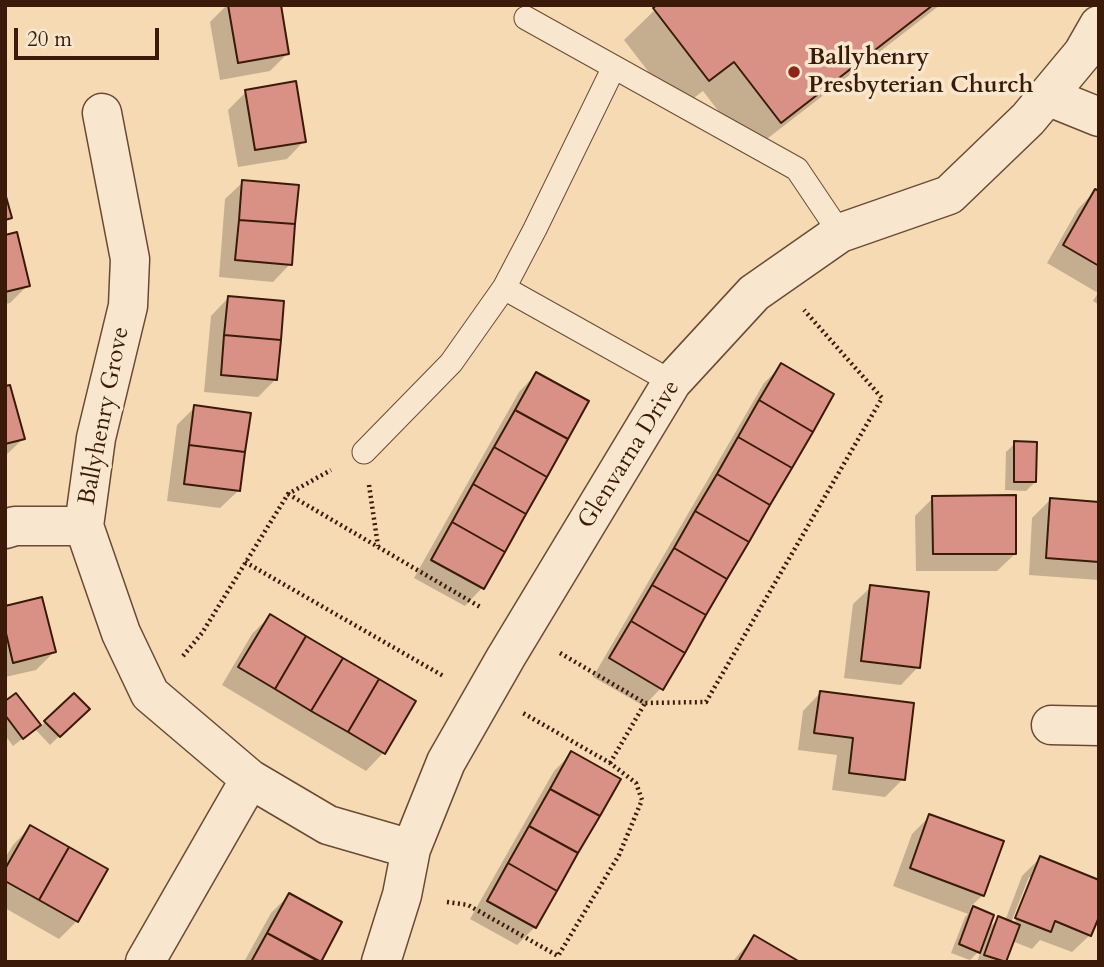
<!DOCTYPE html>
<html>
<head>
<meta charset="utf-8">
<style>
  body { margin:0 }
  #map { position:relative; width:1104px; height:967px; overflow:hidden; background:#f5dab3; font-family:Cardo,serif }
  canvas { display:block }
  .frame { position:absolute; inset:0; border:7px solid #3b1a0a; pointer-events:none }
  .scale { position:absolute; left:14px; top:28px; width:145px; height:32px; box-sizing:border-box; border:4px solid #3b1a0a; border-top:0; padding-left:9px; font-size:21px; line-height:24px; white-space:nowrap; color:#3b1a0a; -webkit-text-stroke:5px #f8e7ce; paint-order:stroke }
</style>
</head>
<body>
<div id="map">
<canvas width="1104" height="967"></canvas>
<div class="frame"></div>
<div class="scale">20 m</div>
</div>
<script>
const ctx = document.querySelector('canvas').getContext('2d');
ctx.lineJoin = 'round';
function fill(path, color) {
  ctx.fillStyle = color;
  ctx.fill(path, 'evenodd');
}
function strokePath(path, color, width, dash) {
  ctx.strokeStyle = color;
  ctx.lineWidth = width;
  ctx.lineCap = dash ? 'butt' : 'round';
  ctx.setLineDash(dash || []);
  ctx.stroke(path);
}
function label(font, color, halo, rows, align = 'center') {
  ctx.font = font + ' Cardo,serif';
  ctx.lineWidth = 7;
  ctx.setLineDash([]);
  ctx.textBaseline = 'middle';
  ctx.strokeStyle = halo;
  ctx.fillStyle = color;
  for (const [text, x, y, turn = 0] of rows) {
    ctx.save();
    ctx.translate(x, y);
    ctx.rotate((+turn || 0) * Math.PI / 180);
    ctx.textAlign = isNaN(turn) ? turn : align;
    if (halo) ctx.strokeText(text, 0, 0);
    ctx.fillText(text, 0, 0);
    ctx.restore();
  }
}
const shadow = new Path2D(`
  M227 5H279L288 53 270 71 220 80 210 22Z
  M660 5H940L750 152 703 91 678 110 624 40Z
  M246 92 304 141 287 159 238 167 228 110Z
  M243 182 290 264 273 282 219 277 225 199Z
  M1095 191 1099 193V305L1093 301 1098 293 1047 263 1078 209Z
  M5 236 28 285 10 303 5 304Z
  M228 298 276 379 258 397 204 392 211 316Z
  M781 366 661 688 644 706 593 677 764 383Z
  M536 374 587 402 482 588 465 606 414 578 519 392Z
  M5 388 23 439 5 456Z
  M195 407 238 491 220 508 167 501 177 425Z
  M1015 443 1035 482 1026 491 1005 490 1006 452Z
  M933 498 1015 554 997 571H916L915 516Z
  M1050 500 1099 504V580L1029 575 1032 518Z
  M871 587 918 667 901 685 844 678 853 604Z
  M5 607 54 652 36 670 5 677Z
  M270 616 414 702 383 753 366 771 222 685 252 634Z
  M820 693 903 779 885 797 832 790 837 755 798 750 803 711Z
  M16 695 40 727 74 695 87 709 50 745 35 729 13 746 5 735V703Z
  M572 753 535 927 517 945 470 919 554 771Z
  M930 816 983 895 970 907 992 916 987 930 999 918 1005 921 1022 876 1040 858 1090 935 1072 952 1040 940 1032 949 1012 941 1004 962H977L982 948 970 960 951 953 965 917 968 914 893 886 912 834ZM1029 877H1033L1013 927 1010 925Z
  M30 827 77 921 59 939 5 908V858L13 845Z
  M289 895 340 923 319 962H244L271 913Z
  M754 937 796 962H732Z`);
const building = new Path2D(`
  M228 5H281L289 54 238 63Z
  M657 5H933L781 123 734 62 709 81 653 8Z
  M296 81 306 142 255 150 245 90Z
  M242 180 299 185 295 224 239 220Z
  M1095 189 1099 191V266L1063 245Z
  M5 193 12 218 5 220Z
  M239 220 295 224 292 265 235 260Z
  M17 232 30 286 5 292V235Z
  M228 296 284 301 281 340 224 335Z
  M224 335 281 340 277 380 221 375Z
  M781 363 834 394 813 432 759 400Z
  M536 372 589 401 568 439 515 410Z
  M10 385 25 439 5 444V386Z
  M759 400 813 432 792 468 738 437Z
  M194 405 251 413 245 452 189 445Z
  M515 410 568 439 547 477 494 447Z
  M738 437 792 468 770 505 717 474Z
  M1014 441 1037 442 1036 482H1014Z
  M189 445 245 452 240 491 184 484Z
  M494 447 547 477 526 514 473 484Z
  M717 474 770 505 749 542 695 511Z
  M473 484 526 514 505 552 452 522Z
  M1016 495V554H933L932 496Z
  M1050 498 1099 502V562L1046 558Z
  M695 511 749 542 727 579 674 548Z
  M452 522 505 552 484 589 431 560Z
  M674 548 727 579 706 615 652 585Z
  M652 585 706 615 685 653 631 621Z
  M870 585 929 592 920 668 861 661Z
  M42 597 56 652 13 663 5 629V606Z
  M270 614 306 636 275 689 238 667Z
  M631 621 685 653 663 690 609 658Z
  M306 636 343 658 311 711 275 689Z
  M343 658 379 679 348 732 311 711Z
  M379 679 416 701 385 754 348 732Z
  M820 691 914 703 905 780 849 773 853 738 814 733Z
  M16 693 41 725 23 739 5 715V701Z
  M74 693 90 709 60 737 44 721Z
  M571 751 621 779 600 816 550 789Z
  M550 789 600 816 578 853 529 826Z
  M929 814 1004 841 984 896 910 868Z
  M30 825 69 847 39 900 5 881V869Z
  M529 826 578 853 557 891 508 863Z
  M69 847 108 869 78 922 39 900Z
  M1040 856 1099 880V917L1091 936 1055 921 1051 932 1015 918Z
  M508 863 557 891 536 928 487 901Z
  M289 893 342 922 321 962 267 933Z
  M973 906 994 915 980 953 959 944Z
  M998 916 1020 925 1006 962 984 955Z
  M267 933 320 962H251Z
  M754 935 800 962H738Z`);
const path = new Path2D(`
  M369 485 378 546
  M288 494 482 608
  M245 562 445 677
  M560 653 645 703 706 702 882 398 804 310
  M183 656 202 633 288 494 331 470
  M610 763 645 703
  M447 902 468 905 558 956 619 855 642 800 636 783 610 763 523 713`);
const lane = new Path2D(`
  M526 18 797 169 840 233
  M504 288 672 382
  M364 452 451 363 504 288 535 229 614 67`);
const street = new Path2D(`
  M1047 96 1099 117
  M102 113 130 259 128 306 96 438 84 526 121 633 150 694 250 779 328 825 411 849
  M5 529 15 526H84
  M1051 725 1099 726
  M145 962 250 779
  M381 962 402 895 411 849 446 762 506 657 672 382 754 293 840 233 949 195 1028 119 1083 53 1099 25`);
const markers = [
  [794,72,7,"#8f2418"]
];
const poiNames = [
  ["Ballyhenry",808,58],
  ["Presbyterian Church",808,86]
];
const streetNames = [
  ["Ballyhenry Grove",105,416,-79],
  ["Glenvarna Drive",630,455,-58]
];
fill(shadow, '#0003');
fill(building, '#d89184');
strokePath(building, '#3b1a0a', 2);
strokePath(lane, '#6a4a34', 25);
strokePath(street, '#6a4a34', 41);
strokePath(path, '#3b1a0a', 4.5, [2, 3.5]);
strokePath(lane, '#f8e7ce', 23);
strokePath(street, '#f8e7ce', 38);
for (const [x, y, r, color] of markers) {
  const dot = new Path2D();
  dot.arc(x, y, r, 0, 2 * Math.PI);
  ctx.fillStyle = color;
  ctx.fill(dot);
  strokePath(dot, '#f8e7ce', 2.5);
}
label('bold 24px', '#3b1a0a', '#f8e7ce', poiNames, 'left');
label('24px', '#3b1a0a', '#f8e7ce', streetNames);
</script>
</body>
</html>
